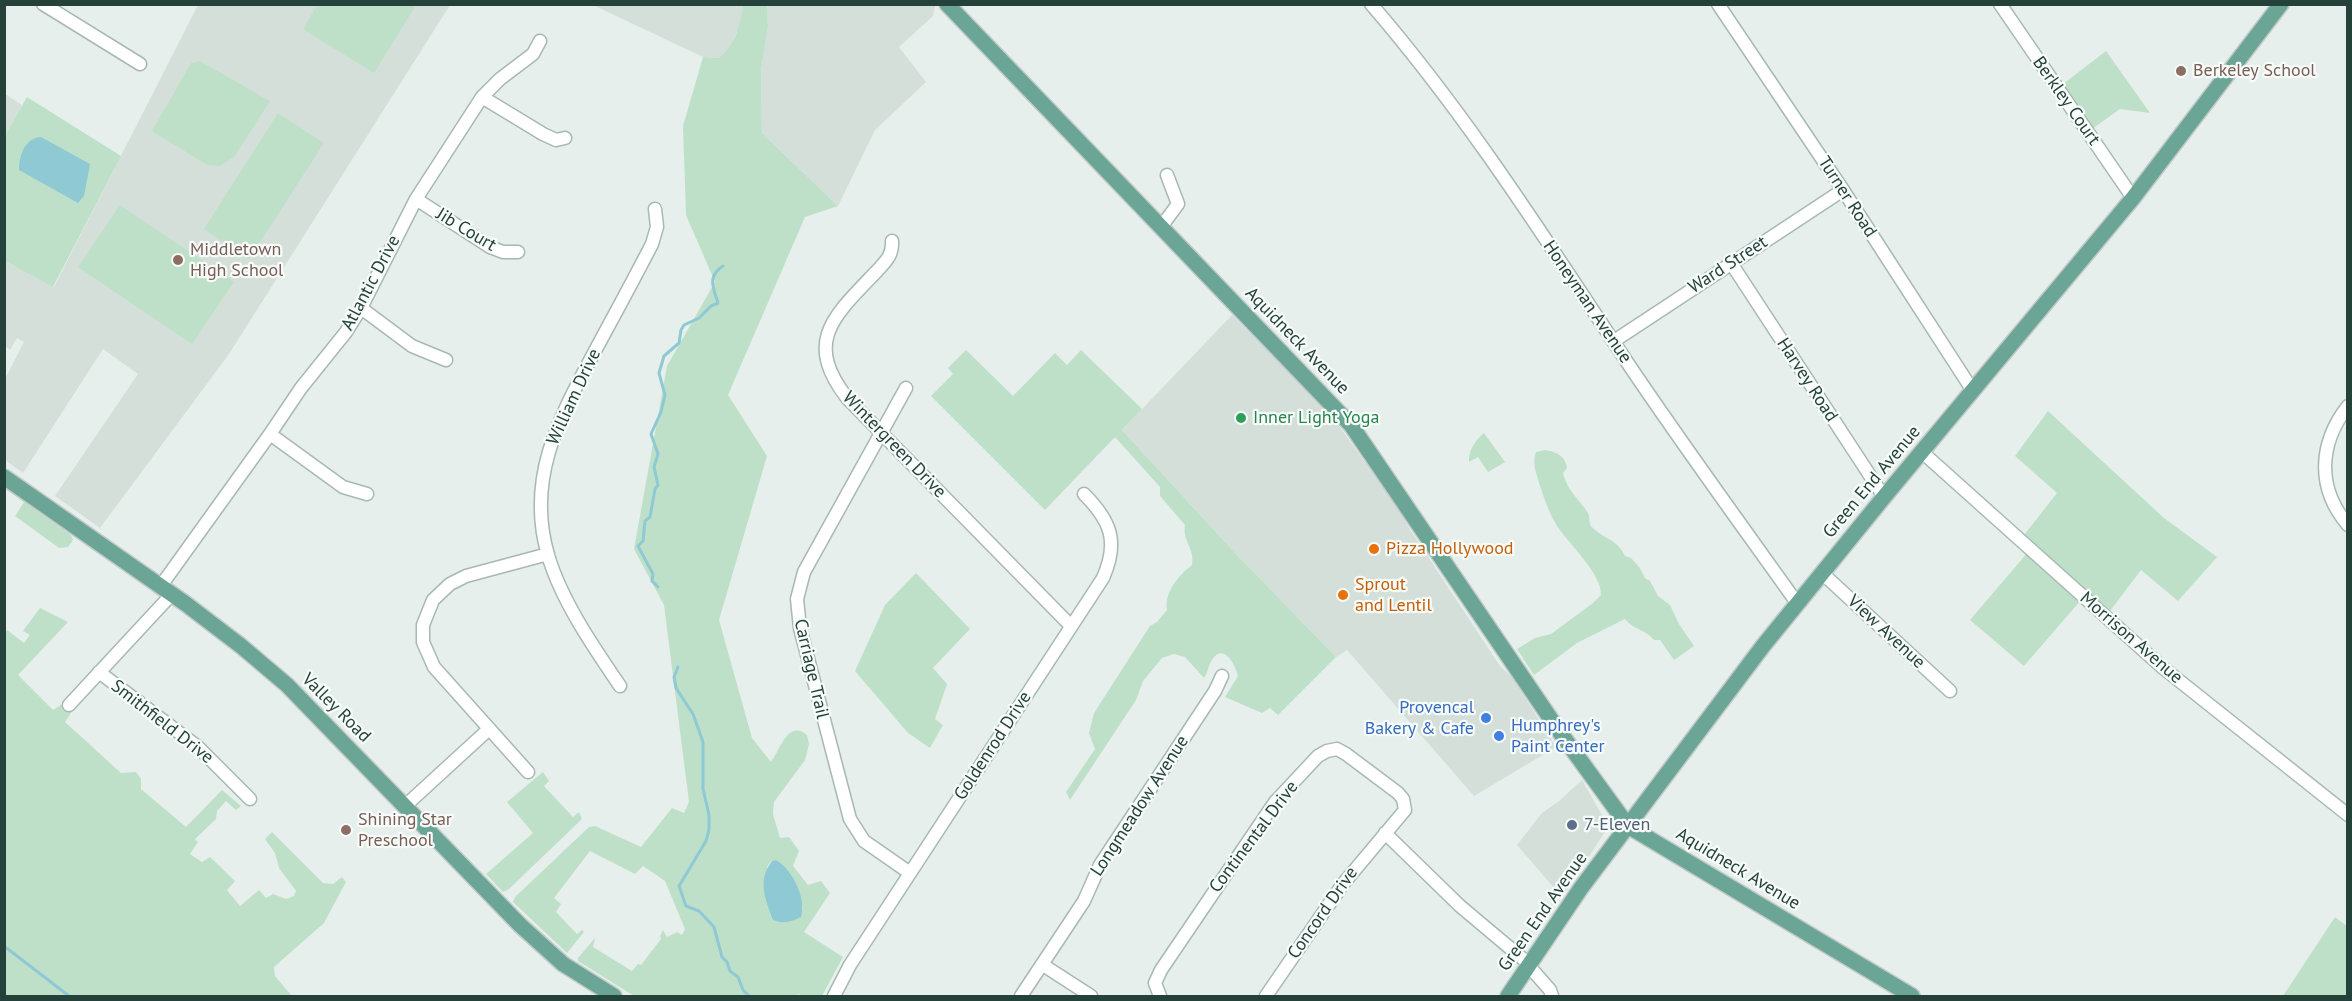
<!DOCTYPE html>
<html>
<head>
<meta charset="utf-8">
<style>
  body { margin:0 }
  #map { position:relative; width:2352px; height:1001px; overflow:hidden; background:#e6efeb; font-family:"PT Sans",sans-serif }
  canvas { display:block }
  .frame { position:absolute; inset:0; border:6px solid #24423a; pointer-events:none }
</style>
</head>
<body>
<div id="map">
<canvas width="2352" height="1001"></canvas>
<div class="frame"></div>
</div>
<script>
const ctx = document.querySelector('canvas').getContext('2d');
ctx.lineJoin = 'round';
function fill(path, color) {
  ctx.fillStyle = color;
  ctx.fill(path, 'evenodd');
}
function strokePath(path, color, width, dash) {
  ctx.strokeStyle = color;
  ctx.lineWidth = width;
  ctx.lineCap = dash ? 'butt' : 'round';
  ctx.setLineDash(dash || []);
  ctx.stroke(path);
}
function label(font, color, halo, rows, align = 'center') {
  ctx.font = font + ' "PT Sans",sans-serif';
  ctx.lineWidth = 4.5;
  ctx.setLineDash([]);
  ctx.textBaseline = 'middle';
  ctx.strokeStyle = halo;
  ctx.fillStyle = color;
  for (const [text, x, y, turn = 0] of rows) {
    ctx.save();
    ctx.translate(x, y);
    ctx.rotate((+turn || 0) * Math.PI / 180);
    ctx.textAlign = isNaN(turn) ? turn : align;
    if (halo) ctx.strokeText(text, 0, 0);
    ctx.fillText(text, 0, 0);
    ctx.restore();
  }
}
const built = new Path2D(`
  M198 5H450L229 354 100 528 55 496 138 374 103 349 23 473 5 460V379L24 342 17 338 10 350 5 346V261L54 287Z
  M593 5H743L740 25 729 49 719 58 703 57Z
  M767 5H934L935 7 933 16 899 47 926 82 875 130 838 206 762 133 761 71 768 27Z
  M5 94 22 105 5 135Z
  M1232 315 1309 392 1342 430 1400 511 1409 528 1500 666 1512 677 1556 747 1474 796 1347 650 1336 657 1237 555 1122 430Z
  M1582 780 1606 822 1607 829 1562 897 1517 845 1542 813 1559 801Z`);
const green = new Path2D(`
  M317 5V4L416 5 374 73 304 30 305 26Z
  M743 5H767L768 27 761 71 762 133 838 206 805 217 728 395 767 456 719 620 752 738 771 762C780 750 788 719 807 735L809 744 805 760 774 802 773 814 780 838 789 837 799 851 793 866 808 885 821 881 830 893 804 932 843 957 822 996H803L798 994 796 996H634L578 961V958L595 938 593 947 632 971 638 964 641 965 661 939 660 936 663 930 667 937 677 932 682 935 685 929 665 881 643 866 635 874 590 851 554 898 561 904 556 912 577 934 582 930 584 932 567 953 513 902 515 897 589 827 595 826 641 847 672 808 684 813 689 802 664 605 634 549 667 366 715 282 686 215 683 126 703 57 719 58C736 44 740 25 743 5ZM776 860C792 875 799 889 803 910L767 867 771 861Z
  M2106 51 2150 113 2120 109 2092 129 2063 84Z
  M200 61 270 101 234 157 220 166 207 165 152 131 191 63Z
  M27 97 121 156 53 287 5 261V135Z
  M278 113 324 143 249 259 204 229Z
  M120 205 234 282 192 344 78 267Z
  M966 350 1013 396 1055 353 1067 365 1081 350 1142 409 1122 430 1237 555 1336 657 1278 715 1270 708 1262 713 1225 697 1238 676C1235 665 1224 642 1212 660 1208 665 1209 671 1204 678L1185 657 1174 654 1162 658 1143 681 1136 700 1070 800 1066 792 1095 749 1089 733 1094 713 1150 626 1157 622 1167 610C1164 592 1179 575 1192 565 1195 548 1182 541 1185 525L1160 496V487L1115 437 1045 510 931 396 953 374 948 368Z
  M2048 411 2164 518 2217 557 2178 601 2141 570 2110 611 2024 535 2057 493 2015 456Z
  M1484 433 1505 462 1488 472 1478 457 1469 462C1468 451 1476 439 1484 433Z
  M1545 450C1556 452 1565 455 1567 468L1563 473C1567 490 1579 499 1588 513 1591 519 1587 524 1594 529 1606 540 1617 539 1625 556L1631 558 1640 568 1645 578 1650 581 1658 596 1670 605 1679 624 1694 646 1674 660 1660 640H1654C1645 629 1632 629 1625 619L1577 643 1534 675 1517 649 1535 638 1551 634 1593 603 1601 595C1602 574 1569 544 1557 526 1549 513 1544 498 1539 483 1536 472 1532 463 1536 452Z
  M24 502 71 535 73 540 68 547 59 548 15 516Z
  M2028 552 2081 600 2024 666 1970 620Z
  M916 573 970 629 933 668 947 684 935 719 943 725 930 748 908 733 855 671 885 605Z
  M40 608 68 622 18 675 53 710 64 703 73 710 65 722 121 773 136 772 141 779V789L186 827 222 790 241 806 236 810 226 801 217 811 216 819 195 839 198 842 190 854 202 862 210 857 235 881 227 890 240 906 259 890 266 898 273 894 286 899 294 896 296 891 279 868 275 853 265 839 272 832 323 883 333 884 342 877 346 882 324 923 274 967 275 976 292 996H5V634L7 630 24 643 30 635 23 631Z
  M543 772 549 781 544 786 573 817 579 812 582 819 509 889 503 892 486 874 533 833 507 802Z
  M2335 917 2347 926V996H2283Z`);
const water = new Path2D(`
  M41 137 90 164 84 196 78 203 19 170C19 155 25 138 41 137Z
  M776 860C792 869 807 899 801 917 791 922 783 924 773 920 765 898 757 881 772 861Z`);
const stream = new Path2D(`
  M658 587 652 581 653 574 638 546 643 541 645 521 650 517 655 489 658 485 654 467 658 454 651 434 661 412 665 395 659 373 664 356 679 343 681 330 684 325 699 318 711 306 718 303C714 289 706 277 723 266
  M678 667 674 677 676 688 693 714 703 742V789L709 815V830L706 841 679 886 686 906 699 911 714 927 722 957 727 962 730 971 738 977 743 990 749 996
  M4 946 69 996`);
const minor = new Path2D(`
  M43 4 140 64
  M1371 4C1467 115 1546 240 1627 362 1682 444 1740 523 1797 603
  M1718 4 1843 190 1973 391
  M2000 4 2133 198
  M482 97 543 134 556 140 565 138
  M416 199 490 247 503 252H518
  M1161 227 1178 204 1167 175
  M892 241C893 256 885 262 876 272 834 316 803 341 847 398L1071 626
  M1731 263 1884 497
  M361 308 412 346 446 360
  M1614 341 1843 190
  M906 388 804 572 797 599 800 628 850 819 864 841 910 873
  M2348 406C2319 443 2316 488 2348 525
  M270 434 343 487 367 494
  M1922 452 2162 667 2348 815
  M1822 573 1950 691
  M160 587 270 434 301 388 346 332 361 308 416 199 482 97 500 79 533 54 540 41
  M99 672 198 747 250 799
  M620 686C594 648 561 600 548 555 525 477 561 415 596 349 615 314 634 279 652 244L657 227 655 209
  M69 705 171 595
  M528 772 434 667 423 642V625L433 600 450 584 466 576 548 554
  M405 806 489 729
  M1385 833 1460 906 1529 964
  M1043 965 1091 996
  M1529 966 1550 990 1552 996
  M834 996 850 965 1103 578C1119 542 1111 521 1084 494
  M1021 996 1084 901 1100 865 1215 691 1222 676
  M1160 996 1155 983 1161 970 1275 802 1318 756 1327 751 1337 749 1346 754 1398 793 1403 799 1405 810 1343 884 1266 996`);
const major = new Path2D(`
  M947 4 1351 425 1559 731 1628 826 1912 996
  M4 477 186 604 241 646 287 685 520 925 563 964 614 996
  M1508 996 1581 888 1763 646 1884 497 2133 198 2281 4`);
const markers = [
  [2181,71,6,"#8d6e63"],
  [178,260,6,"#8d6e63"],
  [1241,418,6,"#2e9e5b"],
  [1374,549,6,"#e8710a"],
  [1343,595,6,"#e8710a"],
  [1486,718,6,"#3f7fe0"],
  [1499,736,6,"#3f7fe0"],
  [1572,825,6,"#5c6f8a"],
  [346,830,6,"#8d6e63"]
];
const educationNames = [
  ["Berkeley School",2193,71],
  ["Middletown",190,250],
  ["High School",190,271],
  ["Shining Star",358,820],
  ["Preschool",358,841]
];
const streetNames = [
  ["Berkley Court",2066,101,55],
  ["Turner Road",1847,197,57],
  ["Jib Court",466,230,31],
  ["Ward Street",1728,265,-33],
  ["Atlantic Drive",371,283,-62],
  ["Honeyman Avenue",1587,302,56],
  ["Aquidneck Avenue",1297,341,46],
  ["Harvey Road",1807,380,57],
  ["William Drive",574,397,-65],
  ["Wintergreen Drive",894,445,46],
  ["Green End Avenue",1872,482,-50],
  ["View Avenue",1886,632,43],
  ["Morrison Avenue",2131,638,41],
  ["Carriage Trail",811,669,77],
  ["Valley Road",336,708,45],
  ["Smithfield Drive",162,722,38],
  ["Goldenrod Drive",993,746,-57],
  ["Longmeadow Avenue",1140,806,-57],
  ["Continental Drive",1254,837,-53],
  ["Aquidneck Avenue",1738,869,31],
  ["Green End Avenue",1543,912,-55],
  ["Concord Drive",1323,913,-55]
];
const leisureNames = [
  ["Inner Light Yoga",1253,418]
];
const foodNames = [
  ["Pizza Hollywood",1386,549],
  ["Sprout",1355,585],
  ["and Lentil",1355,606]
];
const shopNames = [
  ["Provencal",1474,708],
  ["Bakery & Cafe",1474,729],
  ["Humphrey's",1511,726,"left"],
  ["Paint Center",1511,747,"left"]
];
const serviceNames = [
  ["7-Eleven",1584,825]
];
fill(built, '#d4dfda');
fill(green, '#bfe0c8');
fill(water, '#8ec9d4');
strokePath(stream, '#8ec9d4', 3);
strokePath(minor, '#a8b8b2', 15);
strokePath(major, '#c2cac8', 18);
strokePath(minor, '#fff', 12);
strokePath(major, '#6aa596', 15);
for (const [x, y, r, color] of markers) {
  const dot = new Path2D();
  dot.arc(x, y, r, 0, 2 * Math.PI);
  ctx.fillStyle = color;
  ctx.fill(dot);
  strokePath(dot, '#f7fbf9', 2);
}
label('18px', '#785e54', '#f7fbf9', educationNames, 'left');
label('18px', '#24423a', '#f7fbf9', streetNames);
label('18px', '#27864d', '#f7fbf9', leisureNames, 'left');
label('18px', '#c56008', '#f7fbf9', foodNames, 'left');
label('18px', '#366cbe', '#f7fbf9', shopNames, 'right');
label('18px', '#4e5e75', '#f7fbf9', serviceNames, 'left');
</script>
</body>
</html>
